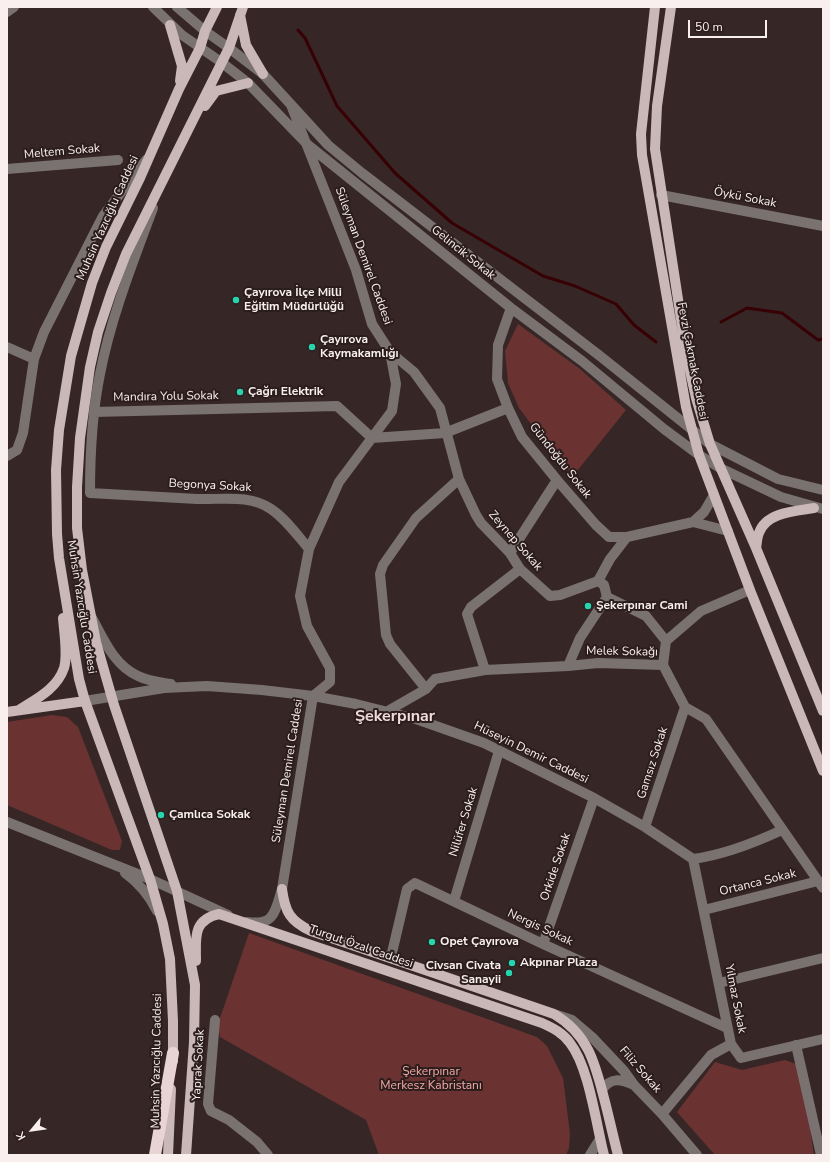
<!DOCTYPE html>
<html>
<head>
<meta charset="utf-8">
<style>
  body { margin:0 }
  #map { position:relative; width:830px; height:1162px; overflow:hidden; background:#362726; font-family:"Nunito Sans",sans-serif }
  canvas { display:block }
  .frame { position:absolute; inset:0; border:8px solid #f9efee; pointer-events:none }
  .north { position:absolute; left:12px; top:1110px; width:40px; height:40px; -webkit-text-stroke:3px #2c1d1d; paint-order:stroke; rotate:241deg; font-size:11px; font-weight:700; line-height:16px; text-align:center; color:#f9efee }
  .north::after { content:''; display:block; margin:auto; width:14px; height:18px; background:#f9efee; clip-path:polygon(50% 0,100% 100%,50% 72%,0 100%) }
  .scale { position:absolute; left:688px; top:20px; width:79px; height:18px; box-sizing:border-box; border:2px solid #f9efee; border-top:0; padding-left:5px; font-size:12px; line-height:14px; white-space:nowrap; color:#f9efee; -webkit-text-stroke:3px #2c1d1d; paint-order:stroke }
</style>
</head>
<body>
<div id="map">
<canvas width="830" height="1162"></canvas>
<div class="frame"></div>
<div class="north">K</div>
<div class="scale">50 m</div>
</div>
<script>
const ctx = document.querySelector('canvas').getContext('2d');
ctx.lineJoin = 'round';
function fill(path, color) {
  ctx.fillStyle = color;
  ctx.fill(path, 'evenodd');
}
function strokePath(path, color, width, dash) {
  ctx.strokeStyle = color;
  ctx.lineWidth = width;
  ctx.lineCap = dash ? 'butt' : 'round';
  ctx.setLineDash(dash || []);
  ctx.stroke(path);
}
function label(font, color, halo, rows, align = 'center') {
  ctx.font = font + ' "Nunito Sans",sans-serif';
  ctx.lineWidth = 4;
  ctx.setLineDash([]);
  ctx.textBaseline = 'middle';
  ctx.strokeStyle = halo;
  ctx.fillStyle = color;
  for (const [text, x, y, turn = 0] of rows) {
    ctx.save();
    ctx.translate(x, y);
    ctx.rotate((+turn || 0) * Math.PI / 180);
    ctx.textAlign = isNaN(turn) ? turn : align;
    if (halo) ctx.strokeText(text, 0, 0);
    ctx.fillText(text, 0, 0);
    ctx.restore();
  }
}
const green = new Path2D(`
  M518 324 580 369 626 410 573 476 537 432 519 408 508 383 505 351Z
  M52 715 67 717 78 727 122 841 120 850H112L7 805V722Z
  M249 933 537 1037 547 1046 563 1078 570 1134 569 1148 566 1155H379L366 1120 220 1037 218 1024Z
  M785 1060 801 1066 814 1155H715L677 1112 715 1062 742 1070Z`);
const stream = new Path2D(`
  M298 30 305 38 337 106 395 173 452 223 543 276 575 286 616 304 634 325 656 342
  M721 322 747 308 782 313 818 340 823 339`);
const minor = new Path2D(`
  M153 7 182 35 221 62 248 83 308 145 511 308 582 361 664 429 699 455 720 468 781 497 823 509
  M177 7 205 31 229 48 263 74 328 145 362 173 600 356 710 444 778 479 823 490
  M7 12 14 7
  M7 169 118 160
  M661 195 823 226
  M153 208C133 262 111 317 100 374 92 413 90 453 90 493 126 495 161 497 197 499 222 500 249 494 271 509 286 519 297 535 309 549
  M511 308 498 345 497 379 508 408 522 437 557 480 596 525 609 537H627L693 522 728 531
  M7 347 34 359
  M390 352 414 372 440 408 459 479 476 515 481 523 510 553 520 569 550 596 560 595 598 581
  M94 412 337 406 372 438 445 433 508 408
  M7 456 17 450 23 433 34 359 44 332 103 216 146 160
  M693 522 704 512 714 495
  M510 553 557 480
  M598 581 604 585 607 597 646 616 666 641
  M598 581 610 559 627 537
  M92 618C104 640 114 665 138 676 148 681 160 682 171 684
  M663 665 666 641 701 611 750 590
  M568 666 580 638 607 597
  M485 670 467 614 471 607 520 569
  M426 689 390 644 386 635 380 574 383 565 416 518 459 479
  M85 701 164 688 207 686 262 690 313 696 356 704 416 719 484 743 594 798 645 827 693 859C723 855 754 843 782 830
  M386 712 426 689 435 679 485 670 568 666 598 663 663 665 685 707 706 719 823 888
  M7 822 150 879 228 915
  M645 827 685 707
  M693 859 731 1044 741 1058 823 1039
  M125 873C139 883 149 895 157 911
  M454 901 499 751
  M704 910 818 881
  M247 922C275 926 275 911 282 889L313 696 330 682V668L307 626 300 596 309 549 339 482 392 411 396 384 390 352 372 324 356 270 291 105
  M543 944 594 798
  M391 957 407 889 415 883 543 944 727 1028
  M719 983 823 958
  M557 1015 572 1020 592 1037 624 1071 634 1085 662 1114 697 1155
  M215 1020 208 1104 211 1111 229 1120 257 1142 268 1155
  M796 1045 821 1155
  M602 1090C611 1077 620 1079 634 1085
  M662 1114 711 1055 731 1044
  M590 1155 600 1139`);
const major = new Path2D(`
  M655 7 641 134 642 155 686 407 699 455 750 590 823 771
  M671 7 657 106 655 149 687 358 696 398 710 444 756 548 823 711
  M240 15 246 45 263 74
  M170 25 182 66 180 81
  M205 106 216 91 248 83
  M756 548C757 543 757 537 759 533 766 512 796 511 814 508
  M19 710C36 699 57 689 64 668 68 655 64 632 63 618
  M7 712 85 701
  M282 889C285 912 290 921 311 931L554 1014C588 1034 595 1063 604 1098 609 1117 613 1136 618 1155
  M196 961C196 939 192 920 219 914L542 1023C553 1028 563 1033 570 1043 589 1067 596 1124 604 1155
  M173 1061V1021L170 959 163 924 150 879 85 701 79 679 75 655 59 558 57 534 56 470 59 430 71 356 92 283 106 247 140 178 179 89 200 48 205 31 217 7
  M168 1155 171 1089
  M186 1155 194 1042 195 985 177 891 114 705 96 642 82 570 77 528V487L80 438 90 367 98 332 111 293 126 254 229 48 243 7`);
const highway = new Path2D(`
  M155 1155 173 1053`);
const markers = [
  [236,300,4,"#26d5ae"],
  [312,347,4,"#26d5ae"],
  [240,392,4,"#26d5ae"],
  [588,606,4,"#26d5ae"],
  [161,815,4,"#26d5ae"],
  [432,942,4,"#26d5ae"],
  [512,963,4,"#26d5ae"],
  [509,973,4,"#26d5ae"]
];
const streetNames = [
  ["Meltem Sokak",62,152,-5],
  ["Öykü Sokak",745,198,11],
  ["Muhsin Yazıcığlu Caddesi",108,218,-66],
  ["Gelincik Sokak",463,253,39],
  ["Süleyman Demirel Caddesi",363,256,70],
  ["Fevzi Çakmak Caddesi",692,361,79],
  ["Mandıra Yolu Sokak",166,397,-1],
  ["Gündoğdu Sokak",560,461,52],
  ["Begonya Sokak",210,486,3],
  ["Zeynep Sokak",515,541,49],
  ["Muhsin Yazıcığlu Caddesi",81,607,81],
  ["Melek Sokağı",622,652,1],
  ["Hüseyin Demir Caddesi",531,753,26],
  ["Gamsız Sokak",653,763,-72],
  ["Süleyman Demirel Caddesi",288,771,-81],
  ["Nilüfer Sokak",464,822,-73],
  ["Orkide Sokak",556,867,-71],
  ["Ortanca Sokak",758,883,-14],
  ["Nergis Sokak",540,928,25],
  ["Turgut Özal Caddesi",361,947,19],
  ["Yılmaz Sokak",735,999,79],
  ["Muhsin Yazıcığlu Caddesi",157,1061,-89],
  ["Yaprak Sokak",199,1065,-87],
  ["Filiz Sokak",640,1070,49]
];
const poiNames = [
  ["Çayırova İlçe Milli",244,293],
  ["Eğitim Müdürlüğü",244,307],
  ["Çayırova",320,340],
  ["Kaymakamlığı",320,354],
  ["Çağrı Elektrik",248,392],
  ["Şekerpınar Cami",596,606],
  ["Çamlıca Sokak",169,815],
  ["Opet Çayırova",440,942],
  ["Akpınar Plaza",520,963],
  ["Civsan Civata",501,966,"right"],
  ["Sanayii",501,980,"right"]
];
const parkNames = [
  ["Şekerpınar",431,1072],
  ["Merkesz Kabristanı",431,1086]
];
const districtNames = [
  ["Şekerpınar",395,717]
];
fill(green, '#6a3231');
strokePath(stream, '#370004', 3);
strokePath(minor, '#7a7271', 10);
strokePath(major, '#c9b8b7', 10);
strokePath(highway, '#e8d4d2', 12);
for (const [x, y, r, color] of markers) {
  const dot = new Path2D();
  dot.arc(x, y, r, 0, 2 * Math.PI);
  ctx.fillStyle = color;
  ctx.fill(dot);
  strokePath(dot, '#2c1d1d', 1.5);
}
label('12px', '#f9efee', '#2c1d1d', streetNames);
label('bold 12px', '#f9efee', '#2c1d1d', poiNames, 'left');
label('12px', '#f1a9a5', '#2c1d1d', parkNames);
label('bold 16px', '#efdbd9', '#2c1d1d', districtNames);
</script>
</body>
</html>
